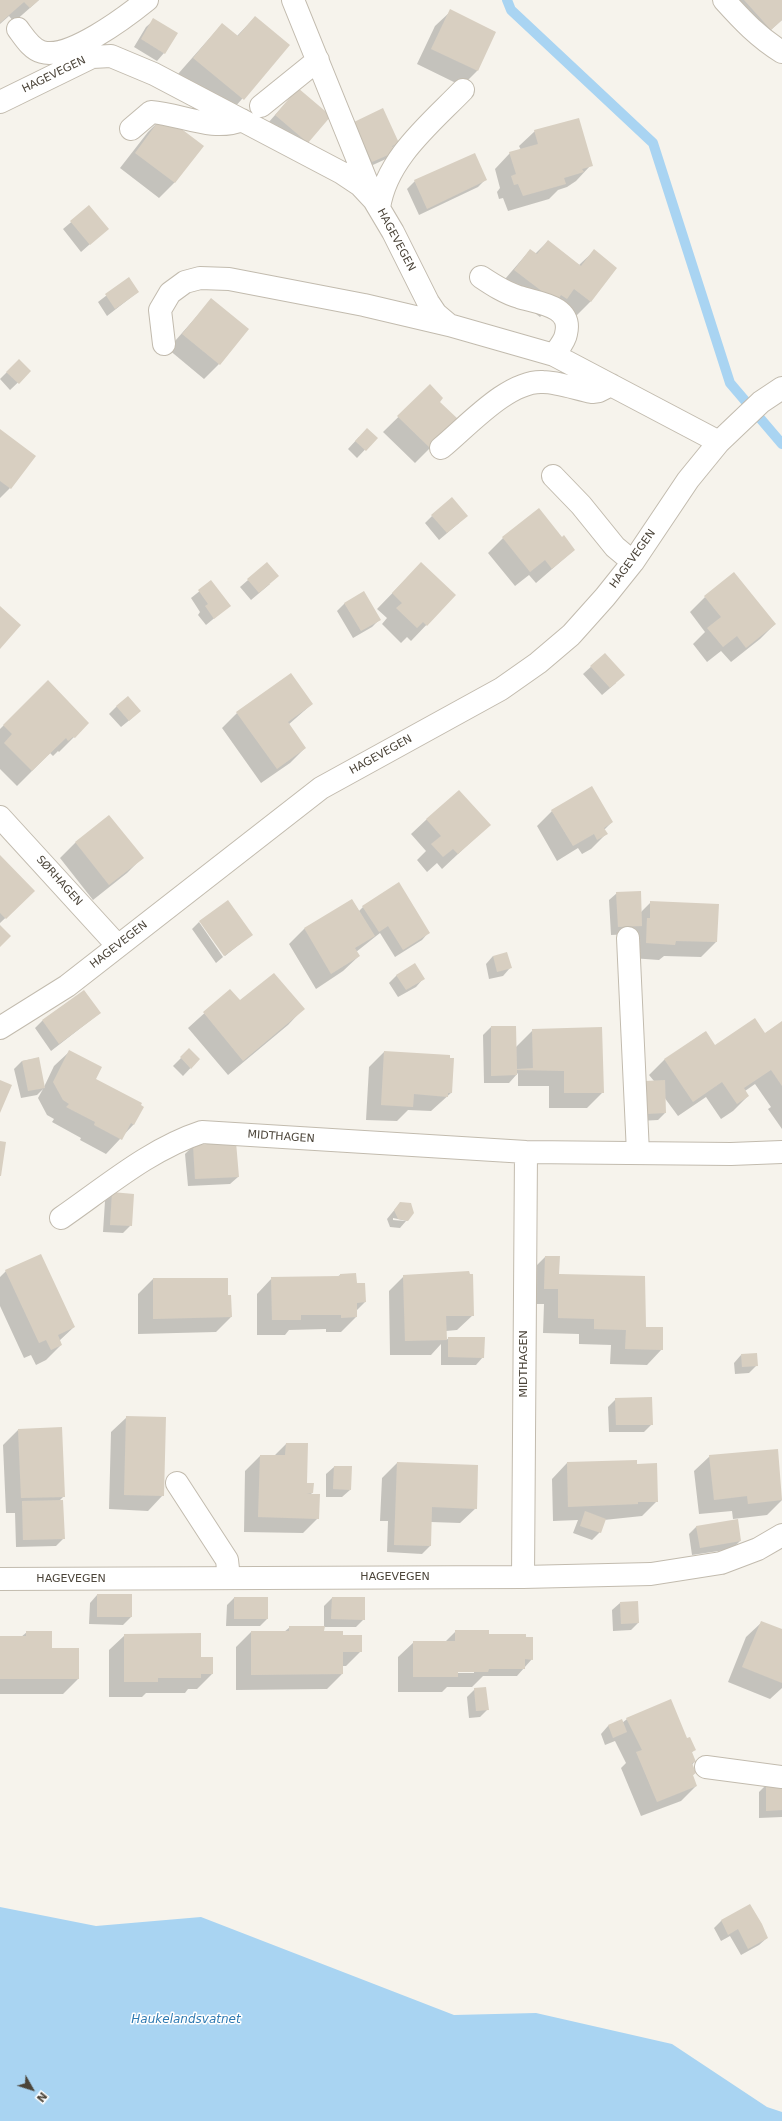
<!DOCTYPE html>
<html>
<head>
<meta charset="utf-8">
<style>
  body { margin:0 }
  #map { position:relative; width:782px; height:2121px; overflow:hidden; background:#f6f3ec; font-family:"DejaVu Sans",sans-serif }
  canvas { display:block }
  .north { position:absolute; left:12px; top:2069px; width:40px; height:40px; -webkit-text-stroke:3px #fff; paint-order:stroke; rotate:129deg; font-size:11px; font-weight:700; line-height:16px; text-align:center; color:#4b4439 }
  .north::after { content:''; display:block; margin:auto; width:14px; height:18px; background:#4b4439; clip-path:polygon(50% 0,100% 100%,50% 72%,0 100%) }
</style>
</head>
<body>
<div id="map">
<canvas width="782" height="2121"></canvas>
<div class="north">N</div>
</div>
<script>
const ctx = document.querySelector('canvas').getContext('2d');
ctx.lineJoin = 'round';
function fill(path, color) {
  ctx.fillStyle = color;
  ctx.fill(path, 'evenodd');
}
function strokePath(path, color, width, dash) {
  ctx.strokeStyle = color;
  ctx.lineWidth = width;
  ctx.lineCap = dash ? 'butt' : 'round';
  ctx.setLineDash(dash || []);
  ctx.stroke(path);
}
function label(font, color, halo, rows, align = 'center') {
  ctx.font = font + ' "DejaVu Sans",sans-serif';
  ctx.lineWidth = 3;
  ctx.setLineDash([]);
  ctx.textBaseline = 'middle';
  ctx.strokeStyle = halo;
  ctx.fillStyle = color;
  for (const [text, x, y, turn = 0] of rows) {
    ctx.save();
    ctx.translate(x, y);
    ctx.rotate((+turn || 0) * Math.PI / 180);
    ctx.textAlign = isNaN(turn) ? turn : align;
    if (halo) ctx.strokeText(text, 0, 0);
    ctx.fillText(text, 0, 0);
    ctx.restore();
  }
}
const water = new Path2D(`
  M0 1907 96 1926 201 1917 454 2015 536 2013 672 2044 767 2107 782 2112V2121H0Z`);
const shadow = new Path2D(`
  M0 0H39L14 22 9 16 0 24Z
  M716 0H782V20L755 44Z
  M451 11 495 32 477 71 462 86 417 64 435 26Z
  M255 17 289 45 228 115 178 74 222 24 237 36Z
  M154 20 164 53 157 61 134 47 146 27Z
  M298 89 308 143 268 123Z
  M163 117 202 146 174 183 159 198 120 168 148 132Z
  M354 123 398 143 392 148 394 151 386 159 364 169Z
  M535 131 591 165 576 181 567 187 558 190 549 199 508 211 503 198 499 199 497 192 500 188 495 169 510 153 521 150 519 146Z
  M486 179 478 187 419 215 407 189 415 181Z
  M89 207 107 229 81 252 63 229Z
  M548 241 579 265 594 251 616 268 590 302 575 317 547 310 540 317 499 286 530 250 535 254Z
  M129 278 138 292 107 316 98 302Z
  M211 300 219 364 204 379 168 349Z
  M19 360 30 371 10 390 0 379Z
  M430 386 439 402 458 420 415 463 383 432Z
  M0 430 10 488 0 498Z
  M359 437 376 438 357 458 348 449Z
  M432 516 459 523 439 540 425 523Z
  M503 538 574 550 536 583 529 575 515 586 488 553Z
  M406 579 455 595 411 641 407 637 401 643 382 624 387 618 377 609Z
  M248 580 270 584 251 600 240 587Z
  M211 582 229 606 206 625 198 615 200 612 191 598Z
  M705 597 775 624 760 639 731 662 721 651 707 662 693 644 705 632 690 612Z
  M345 603 379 620 372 627 353 638 337 611Z
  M605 654 616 683 602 695 583 674Z
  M48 681 88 723 59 752 58 751 53 756 50 753 17 786 0 769V729Z
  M312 704 288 725 305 748 290 763 261 783 222 728 237 713Z
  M117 706 132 718 121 727 109 714Z
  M552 811 612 822 604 830 606 834 591 849 582 854 578 848 557 861 537 826Z
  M109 816 142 858 127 873 93 900 60 858 75 843Z
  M427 819 489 825 442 869 437 863 427 872 417 860 426 851 411 834Z
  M0 856 18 906 0 923Z
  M617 893 641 912 651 902 716 942 701 957 664 956 659 960 631 958 632 934 611 935 609 900Z
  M352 900 359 911 363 907 429 932 422 940 395 957 380 933 356 952 359 956 343 971 316 989 289 944 304 929Z
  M200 921 251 935 225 956Z
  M199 922 223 957 216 963 192 929Z
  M493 956 510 968 503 976 489 979 486 964Z
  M397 975 423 979 416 987 398 997 389 983Z
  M230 990 240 1002 303 1009 288 1025 228 1075 188 1028Z
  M84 991 100 1013 51 1051 35 1028 42 1021Z
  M782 1022V1129L768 1109 771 1107 755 1084 745 1091 748 1096 733 1111 721 1119 706 1097 678 1116 664 1097 665 1113 658 1120 639 1121 654 1081 649 1075 664 1060 705 1032 715 1047 764 1034Z
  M491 1027H515L516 1047 533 1030 603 1092 587 1108H549V1086H518V1073L509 1083H484L483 1035Z
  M189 1050 199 1059 183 1076 173 1066Z
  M70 1051 134 1124 106 1154 80 1140 81 1138 52 1122 54 1119 47 1115 38 1098 43 1089 37 1095 21 1098 14 1069 22 1061 38 1058 44 1087 54 1066Z
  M384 1052 449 1059 451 1093 431 1111 408 1110 397 1121 366 1120 369 1067Z
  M193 1146 238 1177 230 1184 188 1186 185 1154Z
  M112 1193 131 1225 123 1233 103 1232 105 1201Z
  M400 1203 413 1213 407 1221 393 1218V1220L406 1221 400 1228 390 1227 387 1219Z
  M545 1257 558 1275 645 1328 662 1349 647 1365 610 1364 611 1345 579 1344V1334L543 1333 544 1304H529L530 1272Z
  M6 1271 74 1327 59 1341 61 1345 46 1360 36 1365 31 1355 24 1358 0 1306V1277Z
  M340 1275 356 1284 365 1302 356 1311V1317L341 1332H326V1329L289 1330 285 1335H257V1294L272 1278 337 1277Z
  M404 1276 473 1315 457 1330 446 1331V1340L449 1338 483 1357 476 1365H441V1344L431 1355H390L389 1291Z
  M153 1279 227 1296 231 1317 216 1332 138 1334V1294Z
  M741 1355 757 1365 749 1373 735 1374 734 1363Z
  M616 1399 652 1424 644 1432H609L608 1407Z
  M127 1417 163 1495 148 1511 109 1509 111 1432Z
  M18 1430 64 1496 59 1501 64 1538 56 1546 16 1547 15 1513H6L3 1445Z
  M286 1444 306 1484 312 1493 310 1495 318 1518 303 1533 244 1532 245 1471 260 1456H274Z
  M710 1456 782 1500 767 1515 733 1519 732 1511 699 1514 694 1471Z
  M397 1463 476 1508 460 1523 431 1522 430 1546 422 1554 387 1552 388 1521H380L382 1478Z
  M567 1463 636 1465 657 1501 642 1516 604 1520 600 1532 592 1540 573 1533 578 1520 553 1521 552 1479Z
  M334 1467 350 1490 342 1497H326V1474Z
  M697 1526 740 1541 732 1549 692 1555 689 1534Z
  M97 1595 131 1617 123 1625 89 1624 90 1603Z
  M234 1598 267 1619 260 1626H226L227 1605Z
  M332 1598 364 1619 356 1627H324V1606Z
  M620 1603 638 1623 631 1630 613 1631 612 1610Z
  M762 1622 782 1630V1688L770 1699 728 1682 746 1637Z
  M290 1627 342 1636 361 1651 346 1666H342V1674L327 1689 236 1690V1647L251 1632H284Z
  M456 1631 488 1635 532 1659 517 1676H483L472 1687H447L442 1692H398V1657L414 1642H445ZM453 1671H474V1673H453Z
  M27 1632 51 1649 78 1679 63 1694H0V1637H21Z
  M125 1635 200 1658 212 1674 197 1689H188L185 1693H146L142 1697H109V1650Z
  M475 1689 487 1710 480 1717 469 1718 467 1697Z
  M627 1719 686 1739 694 1750 691 1753 695 1761 692 1765 695 1773 692 1776 696 1786 681 1801 641 1816 621 1768 626 1763 615 1741 605 1745 601 1734 608 1726 621 1721 622 1723Z
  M782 1784V1817L759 1818V1792L766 1785Z
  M750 1905 767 1938 759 1945 741 1955 730 1936 721 1941 714 1928 721 1921Z`);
const stream = new Path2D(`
  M507 0 511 10 653 143 730 383 782 444`);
const building = new Path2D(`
  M0 0H39L30 8 24 2 0 23Z
  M744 0H782V20L771 30Z
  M450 9 496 32 478 71 431 49Z
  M255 16 290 45 244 100 193 58 222 23 238 36Z
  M153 18 178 33 165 54 141 39Z
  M298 88 331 116 308 143 275 115Z
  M383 108 399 143 392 146 395 152 372 162 354 122Z
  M163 115 204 146 175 183 135 153Z
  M579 118 593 166 582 169 584 172 564 178 566 184 523 196 518 184 514 185 511 176 516 174 509 152 538 144 534 130Z
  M475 153 487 180 427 209 414 180Z
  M89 205 109 229 90 245 70 221Z
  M548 240 581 266 594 249 617 268 591 302 574 289 567 299 561 295 556 302 514 270 530 249 537 254Z
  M129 277 139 292 115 309 105 294Z
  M211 298 249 329 220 365 182 334Z
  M19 359 31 371 19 384 6 372Z
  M430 384 443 398 440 402 459 420 431 449 397 416Z
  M367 428 378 438 366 451 355 441Z
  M0 429 36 456 11 489 0 481Z
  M452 497 468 516 447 533 431 515Z
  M539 508 562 537 564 535 575 550 552 569 545 560 530 572 502 537Z
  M267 562 279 576 259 593 247 579Z
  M421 562 456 595 427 626 423 622 417 628 396 608 402 603 392 593Z
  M734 572 776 624 746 648 737 636 723 647 707 628 721 617 704 596Z
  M211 580 231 606 214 619 205 606 208 604 198 590Z
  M364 591 381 620 361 631 344 603Z
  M0 606 21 625 0 649Z
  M605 653 625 675 610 688 590 666Z
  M291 673 313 704 288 722 306 748 277 769 236 712Z
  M48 680 89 723 75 738 73 737 68 741 66 738 32 771 4 743 12 734 3 725Z
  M128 696 141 711 129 721 116 706Z
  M592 786 613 822 604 828 608 834 597 840 594 834 573 846 551 810Z
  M459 790 491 825 458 854 453 849 443 857 431 844 441 836 426 819Z
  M109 815 144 858 109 885 75 842Z
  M0 855 35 891 6 919 0 913Z
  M399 882 430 933 403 950 388 926 379 932 362 906Z
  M641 891 642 926 618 927 616 892Z
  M352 899 375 936 355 948 360 956 331 974 304 928Z
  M228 900 253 935 224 956 199 921Z
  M650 901 719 904 717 942 676 941 675 945 646 943 647 918H650Z
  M0 925 11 936 0 947Z
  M507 952 512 968 497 972 493 956Z
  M415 963 425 979 406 990 396 975Z
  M274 973 305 1009 243 1061 203 1012 230 989 240 1000Z
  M84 990 101 1013 59 1044 42 1020Z
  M755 1018 765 1033 782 1021V1086L771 1070 744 1088 749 1096 737 1104 722 1082 693 1102 664 1059 706 1031 715 1045Z
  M491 1026H516L517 1069 533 1068 532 1029 602 1027 604 1093H564V1071L517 1070V1075L491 1076Z
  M189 1048 200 1059 191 1069 180 1057Z
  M69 1050 102 1067 96 1079 142 1103 141 1105 144 1107 134 1125 131 1123 122 1140 94 1125 95 1122 66 1107 69 1104 63 1100 53 1082Z
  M384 1051 450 1055V1058H454L452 1093H448V1097L414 1094 413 1107 381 1105Z
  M39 1057 45 1088 28 1091 22 1061Z
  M0 1080 12 1085 0 1113Z
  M665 1080 666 1113 646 1114 645 1081Z
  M0 1141 6 1142 1 1176H0Z
  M236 1142 239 1177 195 1179 193 1145Z
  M112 1192 134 1194 132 1226 110 1225Z
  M400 1202 411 1203 414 1213 408 1221 398 1219 394 1210Z
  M41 1254 75 1327 58 1335 62 1345 51 1350 46 1340 39 1343 5 1270Z
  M545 1256H560L559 1274 645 1276 646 1327H663V1350L625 1349 626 1330 594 1329V1319L558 1318V1289H544Z
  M469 1271 470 1274H473L474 1316H446L447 1340 405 1341 403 1275Z
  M356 1273 357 1283H365L366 1302 357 1303V1317L341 1318V1315H301V1320H272L271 1277 340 1276V1274Z
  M153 1278H228V1295H231L232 1317 153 1319Z
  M448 1337H485L484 1358 448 1357Z
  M757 1353 758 1366 742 1367 741 1354Z
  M652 1397 653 1425H616L615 1398Z
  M126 1416 166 1417 164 1496 124 1495Z
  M62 1427 65 1497 21 1498 18 1429Z
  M286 1443H308L307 1483H314L313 1493 306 1494H320L319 1519 258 1517 260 1455H285Z
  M778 1449 782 1500 748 1504 747 1496 714 1500 709 1455Z
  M637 1460V1464L657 1463 658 1502H638V1504L568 1507 567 1462Z
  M397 1462 478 1465 477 1509 432 1507 431 1546 394 1545Z
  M334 1466H352L351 1490 333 1489Z
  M63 1500 65 1539 23 1540 22 1501Z
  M585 1511 606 1519 601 1533 580 1526Z
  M738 1519 741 1541 700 1548 696 1526Z
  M97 1594H132V1617H97Z
  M234 1597H268V1619H234Z
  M332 1597H365V1620L331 1619Z
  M638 1601 639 1623 621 1624 620 1602Z
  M761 1621 782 1629V1683L742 1667Z
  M289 1626H325L324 1631H343V1635H362V1652H343V1674L251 1675V1631H289Z
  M455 1630H489V1634H526V1637H533V1660L525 1659V1669H489L488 1672H458V1677H413V1641H455Z
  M26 1631H52V1648H79V1679H0V1636H26Z
  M201 1633V1657H213V1674H201V1678H158V1682H124V1634Z
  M486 1687 489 1710 476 1711 474 1688Z
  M671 1699 687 1738 690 1737 696 1750 692 1752 696 1762 692 1763 696 1773 693 1775 697 1786 657 1802 636 1752 642 1750 626 1718Z
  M622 1719 627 1732 613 1738 608 1725Z
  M782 1783V1810L766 1811V1784Z
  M750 1904 762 1924 768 1938 748 1949 738 1929 728 1935 721 1920Z`);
const minor = new Path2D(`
  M293 0 372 195
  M724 0C742 20 759 38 782 52
  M18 29C24 37 31 49 42 52 69 60 126 17 147 0
  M0 102 92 57 111 56 154 74 342 173 360 185 374 200 393 232 428 302 436 314 449 325 554 355 719 442
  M261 106 318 60
  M131 129 151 112C181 114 212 132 242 120
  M379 208C386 159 430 124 463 90
  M481 277C493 285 505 293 519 297 537 303 573 305 566 334 565 341 558 349 554 355
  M164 344 160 310 170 293 185 282 200 278 229 279 364 305 449 325
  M441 448C467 427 508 380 543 382 557 382 577 389 592 392L599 391 611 385
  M553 476 581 505 615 547 633 562
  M0 817 117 945
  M628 938 638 1153
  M0 1028 67 986 321 788 501 689 538 663 571 635 605 597 633 562 688 480 719 442 761 402 782 388
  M61 1218C106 1187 150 1149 202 1132L526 1152 731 1154 782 1152
  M177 1483 227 1560 229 1578
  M523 1577 526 1152
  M0 1579 523 1577 651 1574 721 1563 758 1549 782 1535
  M706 1767 782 1777`);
const streetNames = [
  ["HAGEVEGEN",54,75,-26],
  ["HAGEVEGEN",396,240,62],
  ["HAGEVEGEN",633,559,-54],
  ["HAGEVEGEN",381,755,-29],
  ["SØRHAGEN",59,881,48],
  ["HAGEVEGEN",119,945,-38],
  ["MIDTHAGEN",281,1137,4],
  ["MIDTHAGEN",524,1364,-90],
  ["HAGEVEGEN",395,1577],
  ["HAGEVEGEN",71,1579]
];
const waterNames = [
  ["Haukelandsvatnet",186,2020]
];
fill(water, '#a9d4f2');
fill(shadow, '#0003');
strokePath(stream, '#a9d4f2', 10);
fill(building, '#d8cfc1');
strokePath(minor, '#c2bbae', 24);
strokePath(minor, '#fff', 22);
label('11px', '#4b4439', '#fff', streetNames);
label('italic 12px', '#2e7ab2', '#fff', waterNames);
</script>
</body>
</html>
